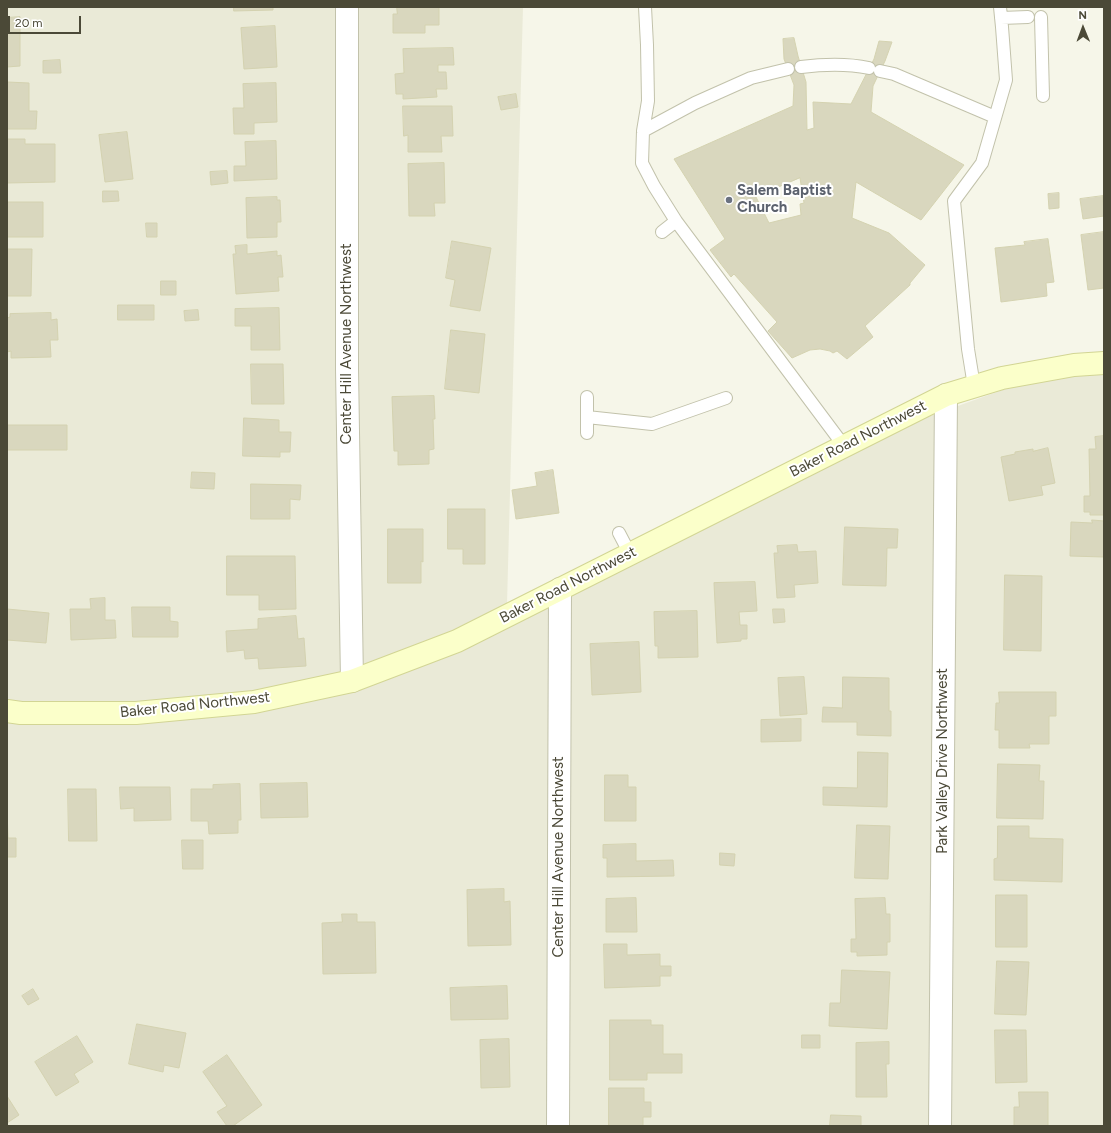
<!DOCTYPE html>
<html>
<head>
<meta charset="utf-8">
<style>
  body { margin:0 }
  #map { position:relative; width:1111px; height:1133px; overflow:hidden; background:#f6f6e9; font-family:Figtree,sans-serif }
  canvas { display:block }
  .frame { position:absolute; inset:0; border:8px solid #4b4937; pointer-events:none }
  .north { position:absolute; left:1063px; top:8px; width:40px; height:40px; -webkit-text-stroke:3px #fff; paint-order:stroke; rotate:359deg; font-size:11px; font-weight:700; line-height:16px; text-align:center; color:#4b4937 }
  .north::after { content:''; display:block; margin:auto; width:14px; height:18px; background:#4b4937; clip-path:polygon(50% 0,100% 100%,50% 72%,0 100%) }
  .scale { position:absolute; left:8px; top:16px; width:73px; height:18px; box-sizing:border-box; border:2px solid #4b4937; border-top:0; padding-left:5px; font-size:12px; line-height:14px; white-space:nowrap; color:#4b4937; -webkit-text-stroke:3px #fff; paint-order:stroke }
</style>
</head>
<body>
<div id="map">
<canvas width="1111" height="1133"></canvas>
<div class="frame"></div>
<div class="north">N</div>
<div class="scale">20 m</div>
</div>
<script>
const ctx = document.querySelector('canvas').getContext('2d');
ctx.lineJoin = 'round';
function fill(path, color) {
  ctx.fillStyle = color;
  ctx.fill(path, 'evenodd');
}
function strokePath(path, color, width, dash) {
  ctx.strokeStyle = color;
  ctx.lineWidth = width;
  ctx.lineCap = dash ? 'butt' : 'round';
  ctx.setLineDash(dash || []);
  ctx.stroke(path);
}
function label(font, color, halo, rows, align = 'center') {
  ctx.font = font + ' Figtree,sans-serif';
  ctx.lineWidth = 4;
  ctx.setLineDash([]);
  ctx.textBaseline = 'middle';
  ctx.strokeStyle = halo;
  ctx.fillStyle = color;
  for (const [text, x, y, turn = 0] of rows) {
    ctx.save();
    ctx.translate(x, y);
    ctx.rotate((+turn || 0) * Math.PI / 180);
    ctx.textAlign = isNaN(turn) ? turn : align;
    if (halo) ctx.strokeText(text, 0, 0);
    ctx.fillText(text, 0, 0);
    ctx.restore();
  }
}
const residential = new Path2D(`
  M7 7H523L507 604 927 417 1050 373 1104 361V1126H7Z`);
const building = new Path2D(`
  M234 7H273V10L234 11Z
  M397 7H439V25H425V33H393V14H397Z
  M20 17V66L7 67V18Z
  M275 26 277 67 244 69 241 28Z
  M794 38 798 56 806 82 807 130 814 128 813 102 851 104 874 59 879 41 892 42 885 61 873 86 871 112 964 165 921 220 856 182 852 218 889 233 925 265 910 283V285L865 326 873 337 847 359 837 351 833 353 830 351 820 349 810 350 792 358 768 331 777 322 734 274 731 277 710 250 725 239 674 159 793 106 794 85 784 59 783 39ZM800 178 804 203 800 204 801 215 769 223 756 197Z
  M453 48 454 65H438V72H446L447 89H436L437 97 403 99V94H396L395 74 404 73 403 49Z
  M60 60 61 73H43V61Z
  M7 82 29 83V111H37L36 129H7Z
  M276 83 277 122 254 123V134H234L233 108H244L243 84Z
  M516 94 518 107 501 110 498 97Z
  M403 106H452L453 136H441L442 152H408V135L404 136Z
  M127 132 133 179 105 182 99 135Z
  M7 139H25V144H55V182L7 183Z
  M276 141 277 179 234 181V166H246L245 142Z
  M444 163 445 203H434L435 216H409L408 164Z
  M227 171 228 183 211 185 210 172Z
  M103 191H118L119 201 103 202Z
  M1059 193V208L1049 209 1048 194Z
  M1103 196 1104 216 1083 219 1080 199Z
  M277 197V200H280L281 222H277V237L247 238 246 198Z
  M7 202H43V237H7Z
  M146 223H157V237H147Z
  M1104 232V288L1088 290 1081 235Z
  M1048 239 1054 282 1046 283 1047 296 1001 302 995 248 1025 245 1024 242Z
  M452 241 491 248 480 311 450 306 455 280 446 278Z
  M247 245V254L277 251V256L281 255 283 277H278L279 291 236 294 233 254H236L235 246Z
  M7 249H32L31 296H7Z
  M161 281H176V295H161Z
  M118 305H154V320H118Z
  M279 308 280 350H251V326H235V309Z
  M198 310 199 320 185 321 184 311Z
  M51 313V320L57 319 58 340H50L51 357 11 358V351L7 352V318L10 317V314Z
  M451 330 485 334 479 393 445 389Z
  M251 364H283L284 404H252Z
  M434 396 435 419H433L434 449 429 450V464L398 465V451H394L392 397Z
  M244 418 279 420V432H291L290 452H280V457L243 456Z
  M7 425H67V450H7Z
  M1104 436V515H1090V512H1084V496H1090L1089 449H1096L1095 437Z
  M1048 448 1055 483 1041 486 1043 495 1009 501 1001 457 1015 454V452L1033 449V451Z
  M553 470 559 513 516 519 512 490 537 486 535 473Z
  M192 472 215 473 214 489 191 488Z
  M251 484 301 485 300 500 290 499V519H251Z
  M448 509H485V564H463V549H448Z
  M1092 520 1104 521V557L1070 556 1071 522 1092 523Z
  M845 527 898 529 897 548H887L886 586 843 585Z
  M388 529H423V562L421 561V583H388Z
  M797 545 798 552 816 551 818 583 794 585 795 597 777 598 774 553H778L777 546Z
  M227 556H295L296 609 259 610V595H227Z
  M1005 575 1042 576 1041 651 1004 650Z
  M755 582 757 611 739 612 740 625H747V639H741V641L717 643 714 583Z
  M105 598V620H115L116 638 71 640 70 609H91L90 599Z
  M132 607H170V621L178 622V637H133Z
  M7 609 49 613 46 643 7 640Z
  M773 609H784L785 622 774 623Z
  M697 611 698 657 658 658V646H655L654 612Z
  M296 616 298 639 304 638 306 666 259 669 258 658 245 659 244 650 227 652 226 631 258 629V619Z
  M639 642 641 692 592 695 590 644Z
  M804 677 807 714 780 716 778 678Z
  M843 677 889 678V711H891V736L857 735V722H822L823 707 842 708Z
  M999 692H1056V716H1049V744H1029L1030 748H999V730H995L996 703H999Z
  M801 719V741L761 742V720Z
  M858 752 888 753 887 807 823 805V787L857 788Z
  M998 764 1040 765 1039 781H1044L1043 819 997 818Z
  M605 775H628V787H636V821H605Z
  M307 783 308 817 261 818 260 784Z
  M240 784 241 820H238V833L209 834 208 821H191V789H213V785Z
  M120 787H170L171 820 134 821V808L121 809Z
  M68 789H96L97 841H69Z
  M7 810 8 838H16V857H7Z
  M857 825 890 826 888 879 855 878Z
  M998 826H1029V838L1063 839 1062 882 994 880V859L997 858Z
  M182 840H203V869H183Z
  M636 844V861L673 860 674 876 607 877V858H603V845Z
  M720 853 735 854 734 866 720 865Z
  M504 889V902L510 901 511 945 468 946 467 890Z
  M996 895H1027V947H996Z
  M636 898 637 932H606V899Z
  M885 898 886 914H890V942H887V955L857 956V952H851V939H856L855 899Z
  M342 914H357V922H375L376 973 323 974 322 923 342 922Z
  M604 944H627V955L660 954V966H671V976H660V986L605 988Z
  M997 961 1029 962 1026 1015 995 1014Z
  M842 970 890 972 887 1029 829 1026 830 1003H840Z
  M507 986 508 1019 451 1020 450 988Z
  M33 989 39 999 28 1005 22 996Z
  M610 1020H651V1025H663V1054H682V1073H647V1080H610Z
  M137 1024 186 1033 179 1068 164 1065 163 1072 129 1064Z
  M995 1030H1026L1027 1082 996 1083Z
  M802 1035H820V1048H802Z
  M77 1036 93 1062 74 1074 79 1082 56 1096 35 1062Z
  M509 1039 510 1087 481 1088 480 1040Z
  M889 1042V1064H886L887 1097H856V1043Z
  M227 1055 262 1105 233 1126H227L217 1112 227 1106 203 1072Z
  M609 1088H644V1102H651V1117H643V1126H609Z
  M1019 1092H1048V1126H1014V1107H1019Z
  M7 1096 19 1115 7 1123Z
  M831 1115 861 1116V1126H830Z`);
const lane = new Path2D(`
  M645 7 647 45 648 101 643 131 642 163 654 186 676 221 662 232
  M1041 17 1043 96
  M1001 18 1028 17
  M801 67C824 64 846 63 869 68
  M880 71 894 74 995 117
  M643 131 695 103 751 78 788 69
  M676 221 844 446
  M974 386 968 349 954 201 982 163 1006 80 1002 27 1000 7
  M587 417 652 424 726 398
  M587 433V397
  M619 533 630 554`);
const street = new Path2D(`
  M347 7V369L352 681
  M558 1126 560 589
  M940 1126 946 395`);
const secondary = new Path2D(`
  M7 711 21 713H136L254 702 352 681 457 641 946 395 1002 378 1074 365 1104 363`);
const markers = [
  [729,200,4,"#6b7280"]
];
const worshipNames = [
  ["Salem Baptist",737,191],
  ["Church",737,208]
];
const streetNames = [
  ["Center Hill Avenue Northwest",347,344,-90],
  ["Baker Road Northwest",858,439,-27],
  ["Baker Road Northwest",568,585,-27],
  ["Baker Road Northwest",195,705,-6],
  ["Park Valley Drive Northwest",943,761,-90],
  ["Center Hill Avenue Northwest",559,857,-90]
];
fill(residential, '#eaead7');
fill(building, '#d9d7be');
strokePath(building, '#d4d2b0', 1);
strokePath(lane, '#c2c2ab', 14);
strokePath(street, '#c2c2ab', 24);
strokePath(secondary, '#d2d594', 24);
strokePath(lane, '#fff', 12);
strokePath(street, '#fff', 22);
strokePath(secondary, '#fbffca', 22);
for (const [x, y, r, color] of markers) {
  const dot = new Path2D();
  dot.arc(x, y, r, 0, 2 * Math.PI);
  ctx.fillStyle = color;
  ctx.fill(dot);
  strokePath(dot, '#fff', 1.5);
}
label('bold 15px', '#5b616d', '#fff', worshipNames, 'left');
label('15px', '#4b4937', '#fff', streetNames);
</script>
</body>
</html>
